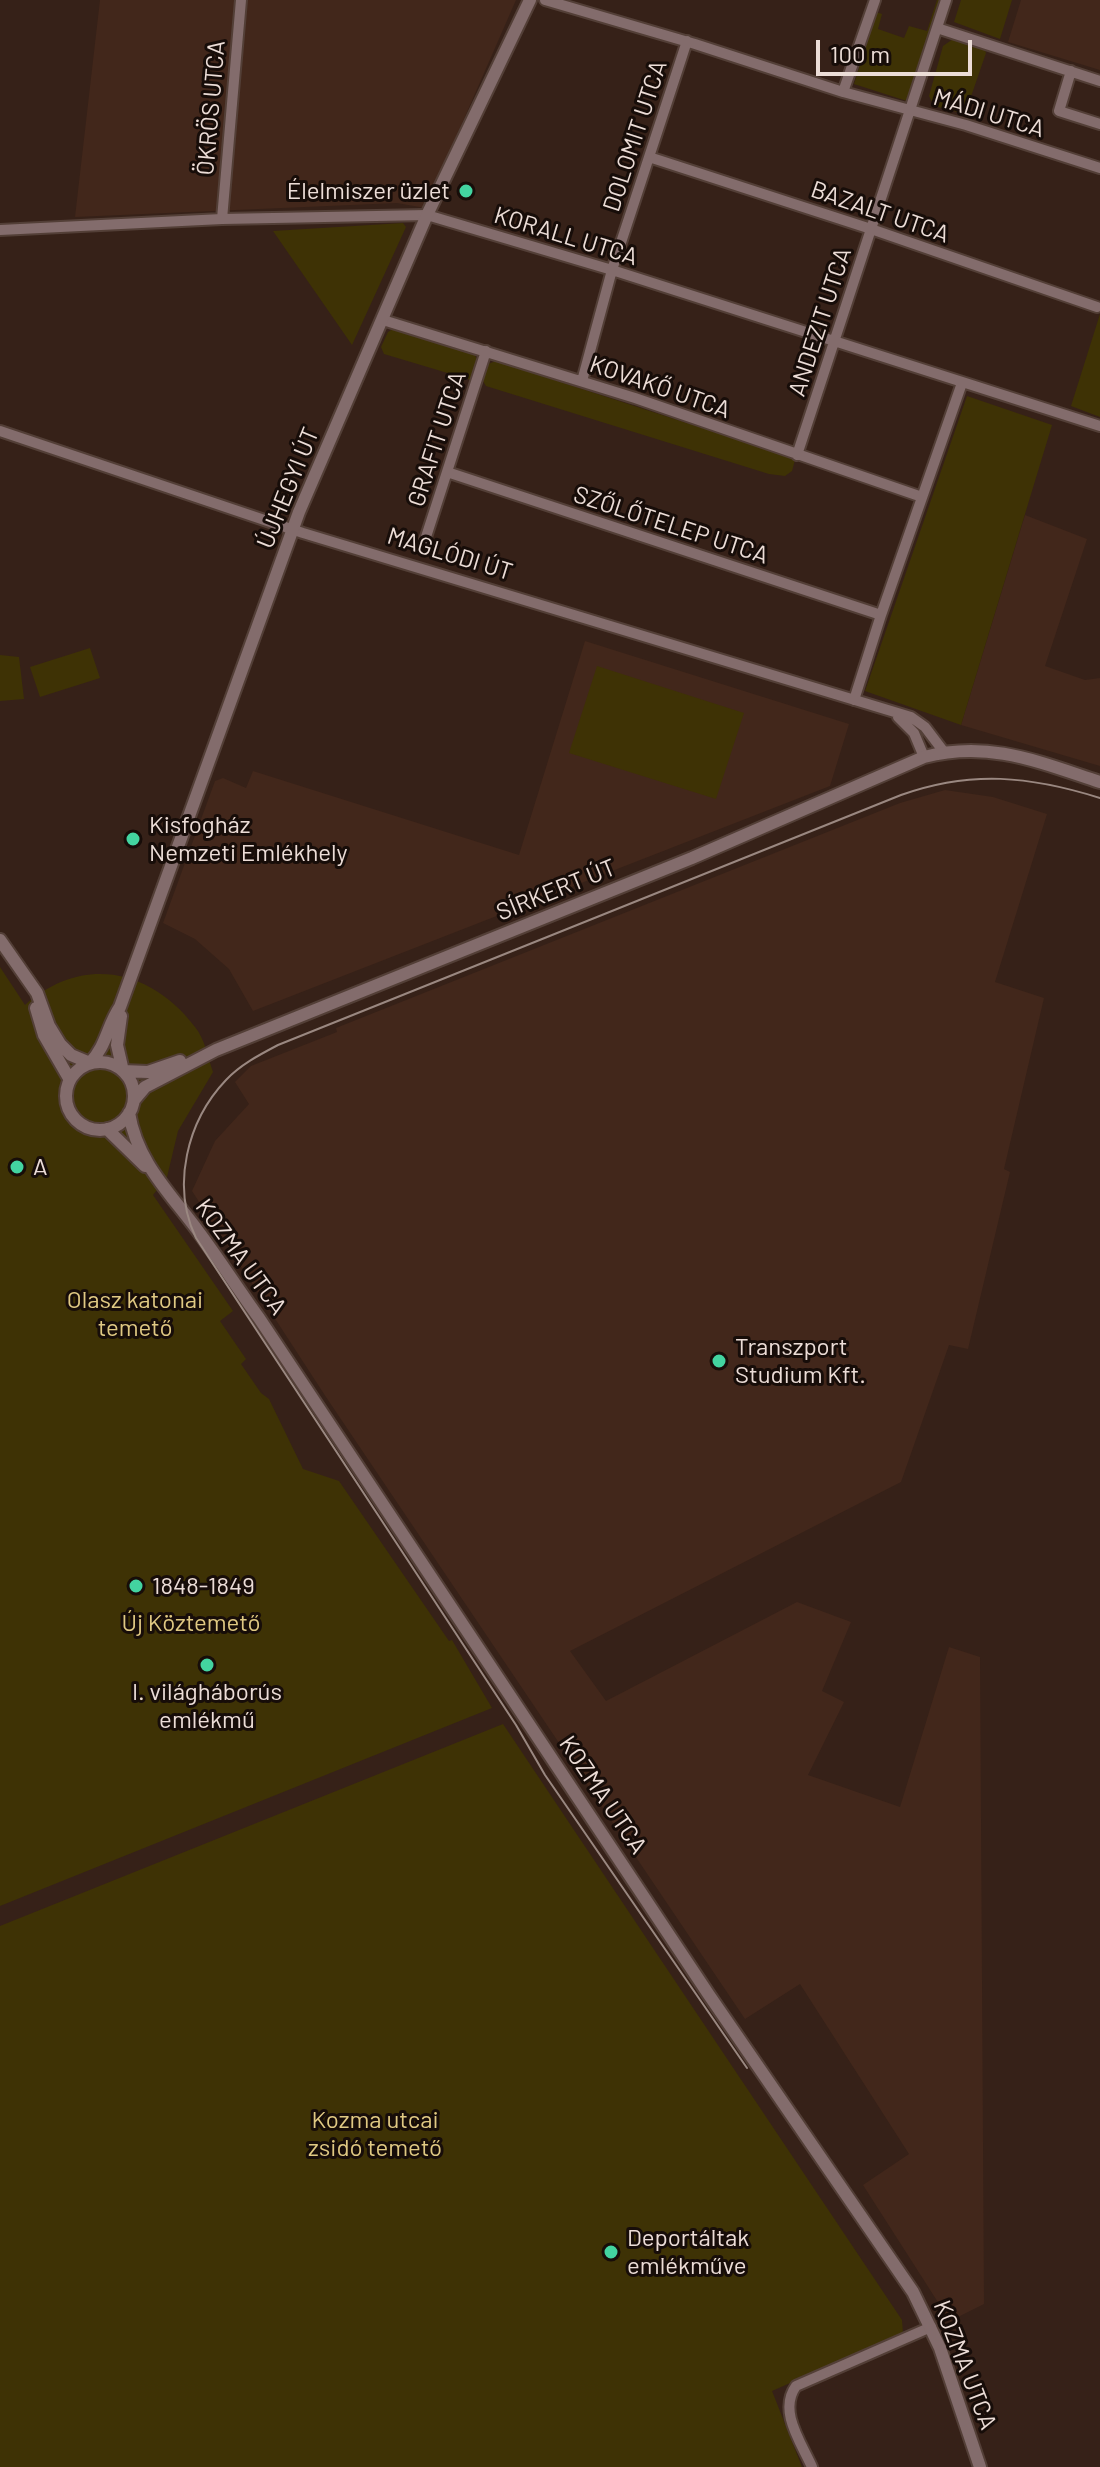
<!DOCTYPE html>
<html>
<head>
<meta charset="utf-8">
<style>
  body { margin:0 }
  #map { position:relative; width:1100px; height:2467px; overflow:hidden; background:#362118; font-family:Barlow,sans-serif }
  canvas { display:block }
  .scale { position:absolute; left:816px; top:40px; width:156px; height:36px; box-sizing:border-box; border:4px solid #ecddd7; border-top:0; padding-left:10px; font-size:24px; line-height:28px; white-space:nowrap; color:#ecddd7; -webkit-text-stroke:6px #170d09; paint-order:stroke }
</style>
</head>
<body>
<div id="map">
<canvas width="1100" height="2467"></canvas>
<div class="scale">100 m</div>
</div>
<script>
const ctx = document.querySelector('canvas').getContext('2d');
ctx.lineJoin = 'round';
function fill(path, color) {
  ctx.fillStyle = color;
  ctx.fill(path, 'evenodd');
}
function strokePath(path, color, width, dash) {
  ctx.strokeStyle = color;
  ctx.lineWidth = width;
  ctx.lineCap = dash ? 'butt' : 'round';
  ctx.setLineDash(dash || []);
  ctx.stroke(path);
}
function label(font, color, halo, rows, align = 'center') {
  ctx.font = font + ' Barlow,sans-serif';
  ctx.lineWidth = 6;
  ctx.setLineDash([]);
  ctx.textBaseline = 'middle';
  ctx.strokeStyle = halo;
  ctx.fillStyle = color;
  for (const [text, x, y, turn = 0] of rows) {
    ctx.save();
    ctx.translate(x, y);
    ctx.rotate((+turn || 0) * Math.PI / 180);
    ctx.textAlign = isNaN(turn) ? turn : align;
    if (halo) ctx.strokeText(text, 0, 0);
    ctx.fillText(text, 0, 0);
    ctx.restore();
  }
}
const built = new Path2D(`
  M100 0H516L425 208 397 203 75 217Z
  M1021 0H1100V70L1008 42Z
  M1025 515 1087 539 1045 666 1085 680 1100 678V766L961 725Z
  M585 641 849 724 830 786 253 1011 229 969 195 939 163 923 215 781 223 778 246 788 253 771 519 855Z
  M945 790 993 797 1047 814 995 982 1044 998 1004 1169 1010 1172 968 1349 949 1345 901 1482 570 1651 606 1701 797 1602 851 1622 822 1691 844 1702 808 1775 900 1807 949 1647 980 1657 984 2304 950 2321 863 2185 909 2154 800 1984 745 2019 326 1397 192 1191 215 1141 249 1104 235 1082 251 1066 337 1032 336 1028 900 803Z`);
const green = new Path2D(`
  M937 0H944L910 102 854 84 876 12 882 14 878 29 904 38 909 26 927 31Z
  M961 0H1012L1000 39 954 22Z
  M953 39 984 48 986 53 965 114 934 106 929 96 943 46Z
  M403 223 406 227 352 345 273 231Z
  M1100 314V417L1071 406Z
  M393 329 473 352 478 361 471 380 384 354 381 347 388 332Z
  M496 361 773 451 795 460 792 471 785 476 769 474 486 386 483 381 488 364Z
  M967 396 1052 425 961 725 865 691Z
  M90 648 100 678 40 697 30 667Z
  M0 655 19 657 24 699 0 701Z
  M597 666 744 713 716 799 569 753Z
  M0 967 25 1005C82 955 150 968 195 1027 205 1039 208 1058 213 1072L178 1131 167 1177 153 1195 233 1311 220 1321 246 1359 241 1364 261 1393 269 1399 303 1469 339 1481 449 1641 452 1640 492 1708 0 1906Z
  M503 1724 902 2320 903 2333 772 2391 802 2467H0V1926Z`);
const minor = new Path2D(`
  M545 0 695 44 843 92 966 125 1100 168
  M937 28 1100 81
  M1071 71 1059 111 1100 124
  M843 92 875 0
  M649 157 871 229 1097 307
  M222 219 241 0
  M0 230 222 219 427 215 612 270 1100 426
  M383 320 635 398 922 497
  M582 381 612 270 687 41
  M0 431 303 533 911 717 925 727 944 752
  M797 455 946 0
  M447 472 881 615
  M425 540 486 351
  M854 700 881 615 962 383
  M898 717 914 733 924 757
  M812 2467C801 2442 778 2411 796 2386L931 2327`);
const tertiary = new Path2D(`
  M0 940 37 993 49 1026 60 1044 71 1055 90 1063
  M36 1008 44 1035 70 1080
  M121 1016 117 1045 123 1071
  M66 1096a34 34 0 1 1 68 0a34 34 0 1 1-68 0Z
  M90 1063C107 1045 107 1026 120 1007L299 512 427 215 530 0
  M123 1071 148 1072 180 1061
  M134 1100 145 1087 216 1050 692 858 924 757C989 740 1039 762 1100 782
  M129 1113C137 1162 170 1193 198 1231 219 1259 238 1289 259 1318L709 1995 913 2292 940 2348 980 2467
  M107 1129 145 1166`);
const tram = new Path2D(`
  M747 2068 545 1775 516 1725 196 1238C171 1186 187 1121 226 1080 240 1065 259 1055 278 1045L901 795C971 770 1030 776 1100 798`);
const markers = [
  [466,191,8,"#43d4a0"],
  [133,839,8,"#43d4a0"],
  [17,1167,8,"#43d4a0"],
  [719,1361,8,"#43d4a0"],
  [136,1586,8,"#43d4a0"],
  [207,1665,8,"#43d4a0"],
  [611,2252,8,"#43d4a0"]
];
const streetNames = [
  ["ÖKRÖS UTCA",211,108,-85],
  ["MÁDI UTCA",989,113,17],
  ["DOLOMIT UTCA",635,136,-72],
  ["BAZALT UTCA",880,212,19],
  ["KORALL UTCA",566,236,17],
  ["ANDEZIT UTCA",820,322,-72],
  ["KOVAKŐ UTCA",660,387,19],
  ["GRAFIT UTCA",437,439,-72],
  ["ÚJHEGYI ÚT",288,488,-68],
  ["SZŐLŐTELEP UTCA",671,525,18],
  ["MAGLÓDI ÚT",450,554,17],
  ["SÍRKERT ÚT",556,890,-22],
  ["KOZMA UTCA",241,1257,54],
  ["KOZMA UTCA",603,1795,56],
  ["KOZMA UTCA",965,2365,69]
];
const poiNames = [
  ["Élelmiszer üzlet",450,191,"right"],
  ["Kisfogház",149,825],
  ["Nemzeti Emlékhely",149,853],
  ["A",33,1167],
  ["Transzport",735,1347],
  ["Studium Kft.",735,1375],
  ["1848-1849",152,1586],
  ["I. világháborús",207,1692,"center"],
  ["emlékmű",207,1720,"center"],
  ["Deportáltak",627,2238],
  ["emlékműve",627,2266]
];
const parkNames = [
  ["Olasz katonai",135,1300],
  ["temető",135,1328],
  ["Új Köztemető",191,1623],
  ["Kozma utcai",375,2120],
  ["zsidó temető",375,2148]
];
fill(built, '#42271b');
fill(green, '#3e3205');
strokePath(minor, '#533f37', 14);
strokePath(tertiary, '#533f37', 16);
strokePath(minor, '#836c6c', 10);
strokePath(tertiary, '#836c6c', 12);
strokePath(tram, '#9a8881', 2);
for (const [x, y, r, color] of markers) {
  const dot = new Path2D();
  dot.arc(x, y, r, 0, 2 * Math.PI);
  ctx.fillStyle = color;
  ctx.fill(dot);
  strokePath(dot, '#170d09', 3);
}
label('24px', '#ecddd7', '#170d09', streetNames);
label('24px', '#ecddd7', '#170d09', poiNames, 'left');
label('24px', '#e0c983', '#170d09', parkNames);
</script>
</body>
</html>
